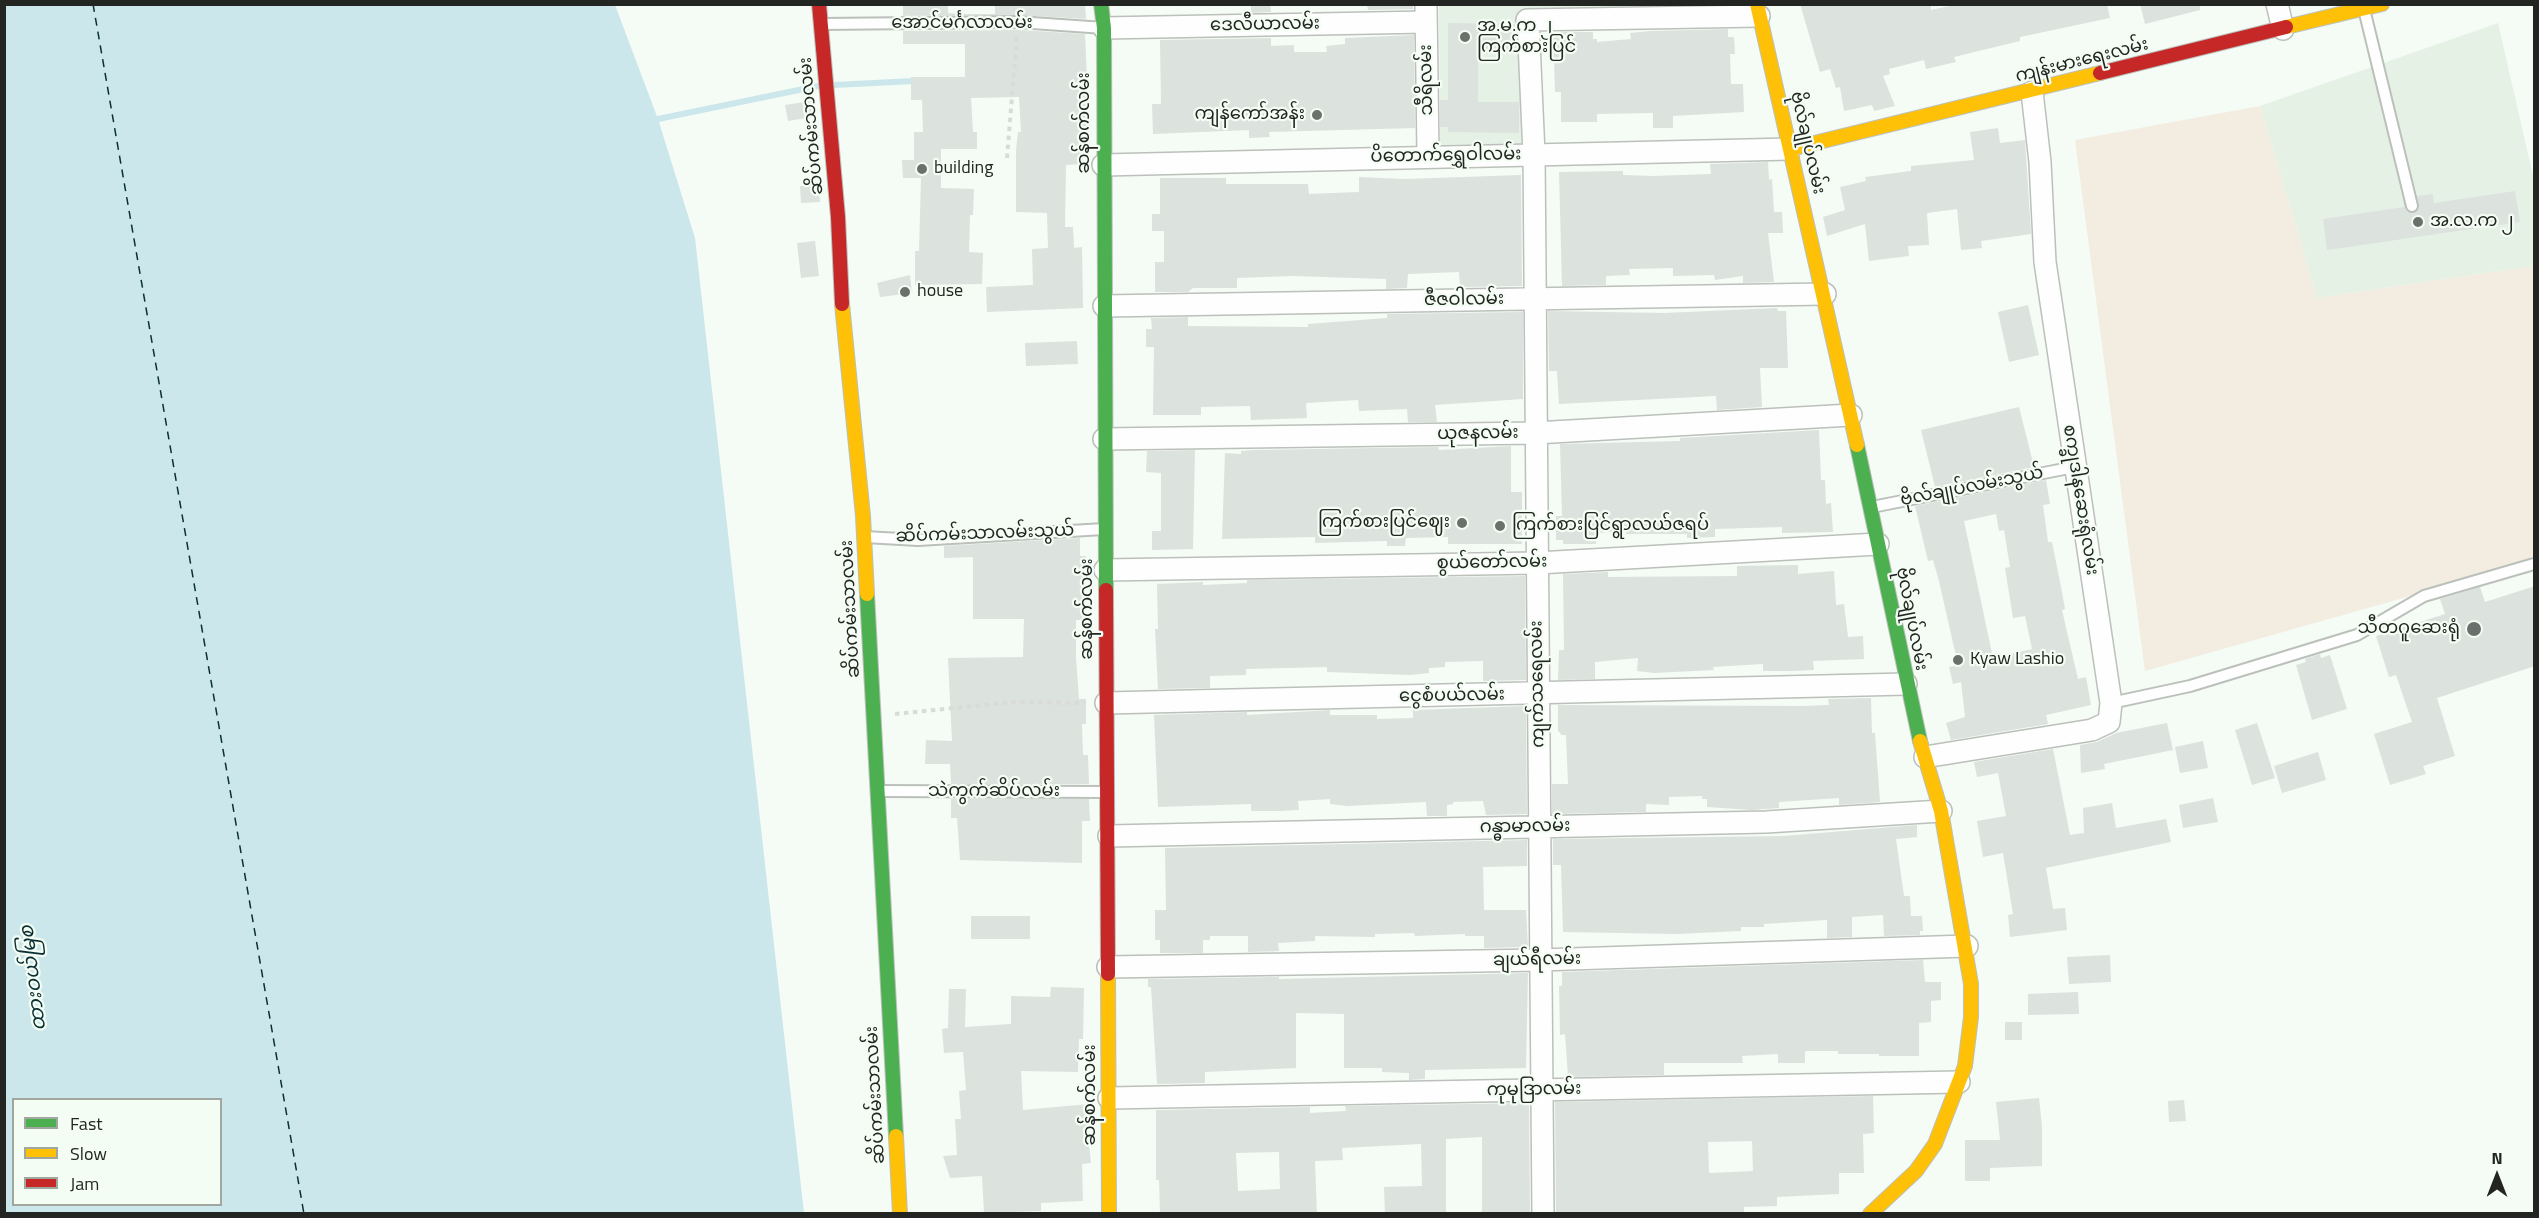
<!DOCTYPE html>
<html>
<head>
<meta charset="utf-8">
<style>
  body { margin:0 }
  #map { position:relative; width:2539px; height:1218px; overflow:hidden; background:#f5fbf5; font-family:"Titillium Web",sans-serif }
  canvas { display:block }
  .frame { position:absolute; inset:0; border:6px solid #222522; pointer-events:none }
  .legend { position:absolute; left:12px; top:1098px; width:210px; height:108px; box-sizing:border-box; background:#f3fdf3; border:2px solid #9fa79f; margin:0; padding:8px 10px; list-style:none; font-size:18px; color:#222522 }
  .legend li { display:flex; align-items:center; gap:12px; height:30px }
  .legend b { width:30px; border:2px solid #9fa79f }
  .north { position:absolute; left:2467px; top:1146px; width:60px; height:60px; -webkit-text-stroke:4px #f3fdf3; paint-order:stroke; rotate:0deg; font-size:16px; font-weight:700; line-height:24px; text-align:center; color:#222522 }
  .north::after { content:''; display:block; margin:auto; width:21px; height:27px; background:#222522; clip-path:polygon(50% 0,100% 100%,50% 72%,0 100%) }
</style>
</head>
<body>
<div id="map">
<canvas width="2539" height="1218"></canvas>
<div class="frame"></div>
<ul class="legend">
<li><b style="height:8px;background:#4caf50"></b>Fast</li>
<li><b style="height:8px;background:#ffc107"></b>Slow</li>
<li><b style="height:8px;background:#c62828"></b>Jam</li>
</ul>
<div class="north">N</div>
</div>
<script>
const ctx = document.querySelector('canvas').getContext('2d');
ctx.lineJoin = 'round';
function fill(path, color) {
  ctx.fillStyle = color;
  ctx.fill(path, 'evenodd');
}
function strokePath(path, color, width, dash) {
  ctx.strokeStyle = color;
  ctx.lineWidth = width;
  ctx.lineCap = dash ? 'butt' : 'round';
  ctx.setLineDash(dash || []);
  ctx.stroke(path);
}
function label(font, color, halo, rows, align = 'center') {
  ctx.font = font + ' "Titillium Web","Noto Sans Myanmar",sans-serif';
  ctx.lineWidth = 4.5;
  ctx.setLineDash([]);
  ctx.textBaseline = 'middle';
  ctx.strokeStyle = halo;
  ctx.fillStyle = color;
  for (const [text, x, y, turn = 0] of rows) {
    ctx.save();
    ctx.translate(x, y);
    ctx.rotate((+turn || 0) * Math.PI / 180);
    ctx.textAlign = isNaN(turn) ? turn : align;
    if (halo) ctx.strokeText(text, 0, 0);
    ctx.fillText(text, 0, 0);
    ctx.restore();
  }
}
const built = new Path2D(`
  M1634 4V10L1537 12 1540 144 1440 145 1439 5Z
  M2498 23 2534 180V266L2317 298 2260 106Z`);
const green = new Path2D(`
  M2260 106 2317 298 2534 266V561L2145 671 2075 140Z`);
const water = new Path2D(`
  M5 4 615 5 658 119 695 238 804 1213H5ZM14 1100H220V1204H14Z`);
const stream = new Path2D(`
  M834 85 914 81
  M658 119 818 86`);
const ferry = new Path2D(`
  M93 4 304 1214`);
const building = new Path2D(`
  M903 4H948V13L962 14H995V4H1085L1086 19 1018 15 903 16Z
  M1251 4H1270L1271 12 1251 13Z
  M1367 4H1413V9L1368 10Z
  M1800 4H1931V10L1959 4H2107L2110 18 2020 37V41L1954 57 1956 62 1926 69 1924 60 1889 69 1890 74 1883 76 1895 106 1874 111 1872 105 1844 111 1840 87 1836 88 1830 69 1820 72Z
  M2140 4H2200V10L2145 24Z
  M1448 23 1515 24 1517 54H1478V102H1519V133L1448 132V127H1440V100H1448Z
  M1728 29V37H1734L1735 54H1730L1731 84H1743L1744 112 1673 116V128H1653V113L1597 114V122H1561V92H1555L1554 59H1549V32H1593V39H1597V42L1631 39 1630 33 1650 31Z
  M1018 30 1085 34 1088 100H1086V134H1081L1083 164 1066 165 1065 227H1073L1074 248 1082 247 1083 308 987 312 986 287 1033 285 1032 249 1048 248 1047 213 1016 212V150L1018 132H1021L1019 97 971 98 973 132H977V149H941V188L974 189 973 215H970L969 252 983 253 982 284 915 285V251H919L921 178H903L902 160H914V132H923L922 100H911V77H965V44H903V31Z
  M1414 35 1415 128 1269 132 1270 137 1249 138V130L1153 134 1152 104H1161L1160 40 1271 38V46L1294 45V52H1327L1326 46 1345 44V38Z
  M811 101 813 117 788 121 785 105Z
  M1998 128 2000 143 2025 140 2031 234 1981 241 1982 248 1961 250 1957 209 1927 213 1929 245 1908 246 1909 256 1869 261 1865 224 1827 236 1823 217 1845 210 1840 187 1866 181 1865 177 1911 171V166L1974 160 1970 132Z
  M1768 162 1769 180 1772 179 1774 212H1782L1783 233H1768L1774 282 1743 283V276L1715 280 1714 275 1673 276V268L1629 269 1630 275 1606 276V285L1562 286 1559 172 1623 171V175L1653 176 1711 174 1710 164Z
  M1521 175 1522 286 1460 287 1459 272 1408 274 1407 288 1386 289V279L1292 276 1237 278V288H1193L1188 292H1155V262H1164V231H1152V214H1160V178H1226V184H1308L1309 194 1359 192V177L1405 179Z
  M819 185 820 202 801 203 800 186Z
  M2515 191 2520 222 2327 250 2323 219 2404 207 2403 199 2406 211 2413 213 2419 208 2417 196 2433 194 2434 203Z
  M815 241 819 276 801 278 797 243Z
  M910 275 912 293 880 297 877 283Z
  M2028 305 2039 355 2009 362 1998 312Z
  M1777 308 1778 311H1786L1788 368H1760L1762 407 1717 410 1716 396 1559 404 1557 371H1549L1548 311 1664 313Z
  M1523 312V399L1435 405 1437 422H1408L1407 409 1359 411 1358 400 1306 403 1307 418 1251 420 1250 406 1201 407V415H1153L1154 347H1146V329H1152L1151 318 1188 317V326L1308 327V324L1387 318V314Z
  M1077 341 1078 364 1026 366 1025 343Z
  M2019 407 2034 467 1935 487 1921 430Z
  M1819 430 1821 480H1825L1826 504 1831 503 1833 532 1782 533V527L1715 529V537L1687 538V534H1626V531L1596 533V544H1563V540H1556V516H1562L1560 444 1680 441V438Z
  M1511 446V492H1522V544H1448V537L1406 538 1405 546H1387V541L1315 543V537L1222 539 1225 453 1241 454V451L1253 450 1438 447 1439 450Z
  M1195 450 1193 549 1152 550V531H1161V473L1146 472 1147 451Z
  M2046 480 2050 504 2043 505 2048 542H2052L2062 592 2065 609 2062 610 2078 679 2086 677 2091 705 2046 715 2048 724 1951 740 1946 723 1965 717 1961 682 1953 684 1949 667 1958 665 1939 581 1933 560 1928 561 1915 506ZM1996 514 1999 531 2004 530 2010 567 2005 568 2013 618 2025 616 2032 649 1993 658 1964 521Z
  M1080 538V556H1086L1085 620H1076V658L1079 699H1086V724H1082L1083 755H1088L1089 784H951L950 764H925L926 740 952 741 948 658 1023 657 1024 619H973V557L944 558V546Z
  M1798 565V574L1834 571 1836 605 1844 604 1848 637 1863 636 1864 659 1813 661 1814 670 1794 671H1763V664L1713 667 1714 670 1654 673 1637 671 1638 658 1595 662V679L1558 680 1559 650H1564L1563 574 1608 572V577L1737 576V566Z
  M1525 576 1526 680 1483 681V661L1445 662V667L1429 668V673L1410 675 1327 672V667L1246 669V675L1210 676V688L1158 689 1155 629H1158L1157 584 1203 582V585L1247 583V580Z
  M2535 586V666L2437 698 2455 756 2423 766 2426 774 2390 785 2374 734 2412 722 2396 675 2389 677 2376 636 2445 614 2440 599 2480 587 2485 602Z
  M2320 654 2321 658 2330 655 2347 709 2312 720 2296 665 2306 662 2305 659Z
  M1871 698 1872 733H1875L1880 802 1839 805V798L1779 802V808L1752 810 1707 807V799H1702V796L1669 797V805L1646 804V812L1552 814V784H1568L1566 735H1561L1560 732H1558V705L1803 706 1829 705 1828 699Z
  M1526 706 1527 814 1486 815 1483 801 1453 802V804L1447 805V816H1427L1426 802 1347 806 1330 804V799L1298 801 1299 810 1280 811H1251V804L1158 807 1154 715 1247 712V715L1330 710V715H1377V719L1413 718V710Z
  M2167 723 2173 750 2104 764 2105 769 2081 773 2080 745 2097 742 2116 733Z
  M2257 723 2275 778 2252 785 2235 730Z
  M2203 741 2208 768 2180 773 2175 747Z
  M2053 749 2070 835 2084 833 2083 808 2112 803 2116 828 2166 819 2171 842 2046 868 2053 909 2065 908 2067 930 2010 937 2008 915 2013 914 2003 853 1983 857 1977 821 2006 816 1998 773 1977 777 1974 762Z
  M2318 752 2326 780 2282 793 2274 766Z
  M2213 798 2218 822 2183 828 2179 805Z
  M951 799H1089L1090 821H1082V863L960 860 957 818H951Z
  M1917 825V837L1896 839 1904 896H1910L1911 916H1922L1923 931H1920V935L1884 936 1883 915 1852 917V937L1827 938V920L1764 924V927H1741V931L1676 934 1563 932 1561 865H1553V839L1783 836Z
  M1527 840V866L1483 867 1484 910H1526L1528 947 1484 948V936H1465V934L1415 936 1414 933 1375 934V937L1315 936V941L1278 943 1279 951 1248 952V936H1210V940H1203V953H1160V940H1155V910H1166L1165 848Z
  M971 916H1030V939H971Z
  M2110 955 2111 982 2069 984 2067 957Z
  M1923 960 1925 982H1941V1000L1931 1001V1022L1919 1023V1056H1879V1054H1838V1051H1805V1063H1778V1054L1742 1056 1743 1063H1664V1075L1568 1077 1565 1034 1560 1035 1559 986H1562V972Z
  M1528 973 1526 1068 1425 1070V1079L1409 1080V1073L1382 1072V1068H1344V1014L1296 1013V1068L1205 1072V1083L1157 1084 1151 987H1148V979L1279 977V979Z
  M1051 987 1084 988 1083 1039H1079L1078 1072 1021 1071 1023 1110 1089 1104 1091 1123 1087 1124 1091 1163 1082 1164 1083 1201 1041 1203V1211L984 1213 982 1176 950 1178 943 1156 957 1155 955 1119H961L959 1091 966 1090 963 1052 944 1053 942 1029 948 1028 949 989H966L965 1027 1011 1024V996L1050 997Z
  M2078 992 2079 1014 2028 1015V994Z
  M2005 1022H2022V1040H2005Z
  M1873 1096 1874 1133 1863 1134 1864 1173H1839V1194L1777 1197V1206L1744 1207V1214H1556L1555 1102ZM1752 1141 1753 1171 1709 1173 1708 1142Z
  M2039 1098 2042 1126V1166L1990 1168V1181H1965V1140H2000L1996 1102Z
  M2184 1100 2186 1121 2169 1122 2168 1101Z
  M1529 1103 1530 1214H1482V1137L1446 1139V1214H1385L1384 1187 1422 1186 1421 1144 1342 1148 1343 1160 1315 1161 1317 1214H1160L1159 1180H1156V1110L1310 1107V1113L1346 1111 1345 1106ZM1279 1152 1280 1189 1238 1191 1236 1153Z`);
const path = new Path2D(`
  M1007 158 1017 35
  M895 714 1013 702 1085 703`);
const lane = new Path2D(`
  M2364 9 2412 206
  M822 24 1018 22 1104 28
  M1872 507 2074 467
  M865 537 918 540 1104 529
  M2111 703 2190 686 2357 635 2424 596 2534 564
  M879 791 1107 792`);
const street = new Path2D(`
  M1426 4 1428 156
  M2277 4 2283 29
  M1527 20 1759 16
  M1528 20 1534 154 1543 1214
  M1104 28 1426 22
  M1103 165 1790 149
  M1104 306 1825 294
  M1104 439 1535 433 1851 415
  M1105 570 1537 563 1878 544
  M1106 703 1906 684
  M1925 757 2092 730 2109 722 2111 703 2045 262 2040 162 2032 92
  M1109 836 1766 822 1941 811
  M1108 967 1540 960 1967 946
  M1109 1098 1959 1082`);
const fast = new Path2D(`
  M1101 4 1104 28 1106 590
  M1857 445 1920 741
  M867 594 896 1136`);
const slow = new Path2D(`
  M1757 4 1857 445
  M2286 27 2382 4
  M1790 149 2100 73
  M842 304 863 516 867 594
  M1108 974 1109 1214
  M896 1136 900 1214
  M1870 1214 1916 1171 1935 1144 1965 1066 1971 1017V984L1941 811 1920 741`);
const jam = new Path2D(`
  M819 4 838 217 842 304
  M2100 73 2286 27
  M1106 590 1108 974`);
const markers = [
  [1465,37,6,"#6c706c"],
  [1317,115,6,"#6c706c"],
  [922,169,6,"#6c706c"],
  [2418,222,6,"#6c706c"],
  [905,292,6,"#6c706c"],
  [1462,523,6,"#6c706c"],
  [1500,526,6,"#6c706c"],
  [2474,629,8,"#6c706c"],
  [1958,660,6,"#6c706c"]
];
const streetNames = [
  ["အောင်မင်္ဂလာလမ်း",962,24],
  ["ဒေလီယာလမ်း",1265,25,-1],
  ["ကျန်းမားရေးလမ်း",2082,61,-14],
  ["သီရိလမ်း",1427,80,-91],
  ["ဆန်စက်လမ်း",1085,123,-90],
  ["ဆိပ်ကမ်းသာလမ်း",812,126,-95],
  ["ဗိုလ်ချုပ်လမ်း",1807,143,77],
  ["ပိတောက်ရွှေဝါလမ်း",1446,156,-1],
  ["ဇီဇဝါလမ်း",1464,300,-1],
  ["ယုဇနလမ်း",1478,434,-1],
  ["ဗိုလ်ချုပ်လမ်းသွယ်",1972,487,-11],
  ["စက္ခုဒါနဆေးရုံလမ်း",2080,500,81],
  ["ဆိပ်ကမ်းသာလမ်းသွယ်",985,534,-2],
  ["စွယ်တော်လမ်း",1492,563,-1],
  ["ဆိပ်ကမ်းသာလမ်း",851,609,-93],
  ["ဆန်စက်လမ်း",1088,609,-90],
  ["ဗိုလ်ချုပ်လမ်း",1911,619,79],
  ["ကျက်သရေလမ်း",1538,684,-91],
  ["ငွေစံပယ်လမ်း",1452,696,-1],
  ["သဲကွက်ဆိပ်လမ်း",994,792],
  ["ဂန္ဓာမာလမ်း",1525,827,-1],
  ["ချယ်ရီလမ်း",1537,960,-1],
  ["ကုမုဒြာလမ်း",1534,1090,-1],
  ["ဆိပ်ကမ်းသာလမ်း",876,1095,-93],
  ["ဆန်စက်လမ်း",1091,1095,-90]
];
const poiNames = [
  ["အ.မ.က ၂",1477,27],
  ["ကြက်စားပြင်",1477,48],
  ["ကျန်ကော်အန်း",1305,115,"right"],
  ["building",934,169],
  ["အ.လ.က ၂",2430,222],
  ["house",917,292],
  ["ကြက်စားပြင်ဈေး",1450,523,"right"],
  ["ကြက်စားပြင်ရွာလယ်ဇရပ်",1512,526],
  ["သီတဂူဆေးရုံ",2460,629,"right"],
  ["Kyaw Lashio",1970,660]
];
const waterNames = [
  ["ထားဝယ်မြစ",34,978,-97]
];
fill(built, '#e6f1e6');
fill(green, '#f2ede0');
fill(water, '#cbe7eb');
strokePath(stream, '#cbe7eb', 6);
strokePath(ferry, '#0a3036', 1.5, [8, 6]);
fill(building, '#dce2de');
strokePath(lane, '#bbc0bb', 14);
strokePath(street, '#bbc0bb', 24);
strokePath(fast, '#bbc0bb', 16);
strokePath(slow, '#bbc0bb', 16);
strokePath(jam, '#bbc0bb', 16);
strokePath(path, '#d9dbd9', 4, [4.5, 4.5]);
strokePath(lane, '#fefefe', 10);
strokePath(street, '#fefefe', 21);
strokePath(fast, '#4caf50', 14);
strokePath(slow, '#ffc107', 14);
strokePath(jam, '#c62828', 14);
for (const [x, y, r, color] of markers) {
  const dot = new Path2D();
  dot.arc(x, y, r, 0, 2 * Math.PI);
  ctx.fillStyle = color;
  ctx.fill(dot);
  strokePath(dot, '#f3fdf3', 2);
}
label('18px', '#222522', '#f3fdf3', streetNames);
label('18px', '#222522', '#f3fdf3', poiNames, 'left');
label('italic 20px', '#0a3036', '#f3fdf3', waterNames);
</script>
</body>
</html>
